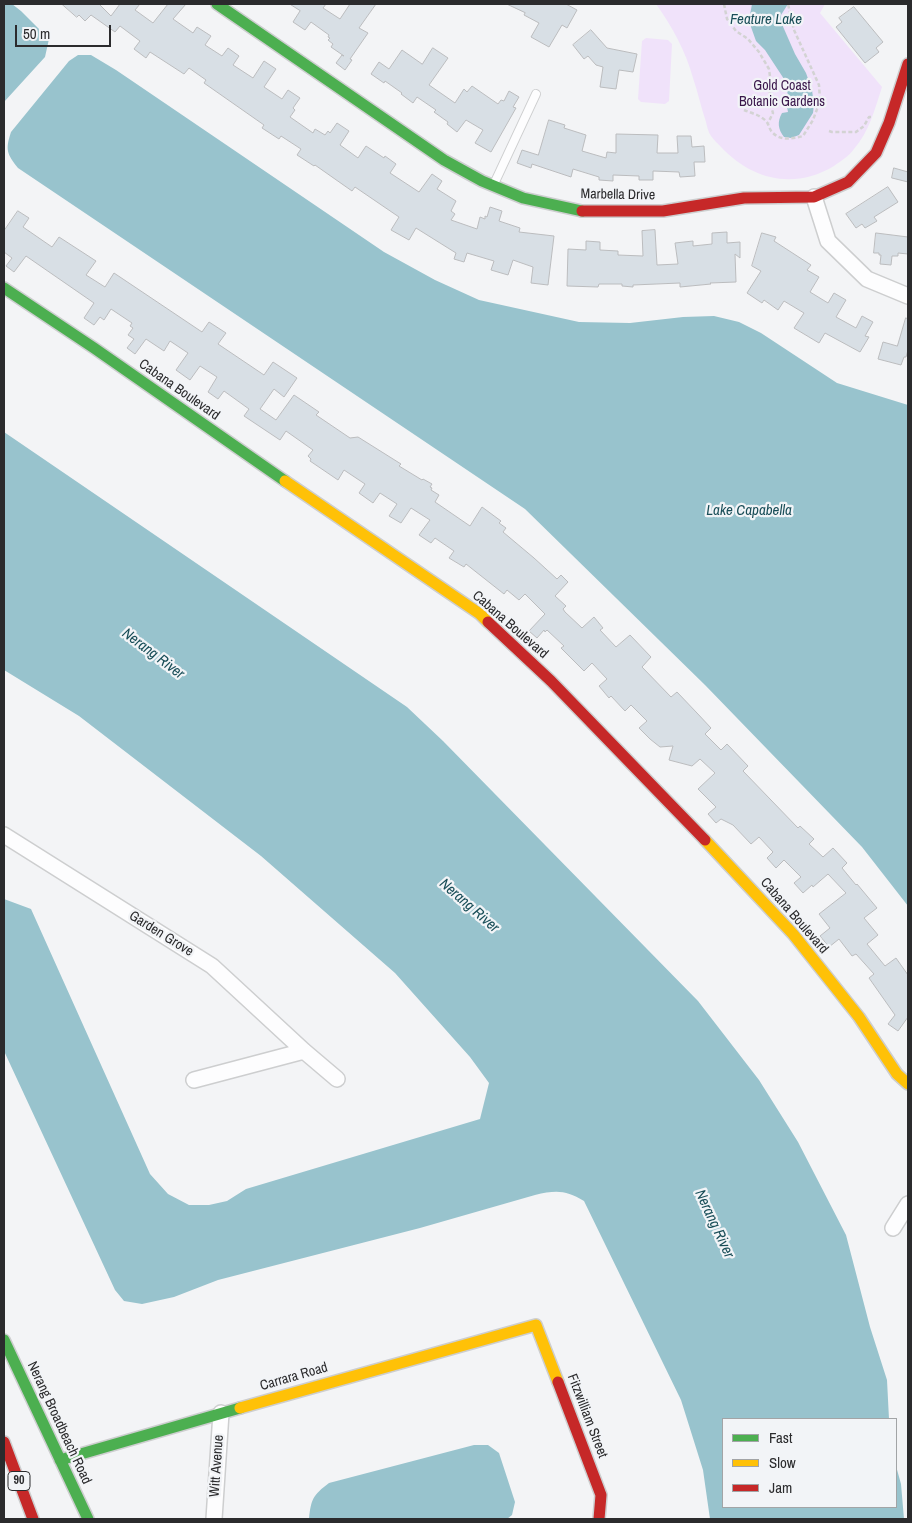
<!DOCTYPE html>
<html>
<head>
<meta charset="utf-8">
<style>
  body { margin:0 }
  #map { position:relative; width:912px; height:1523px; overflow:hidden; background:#f3f4f6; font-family:"Archivo Narrow",sans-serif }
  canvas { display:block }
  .frame { position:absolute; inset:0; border:5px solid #2b2b2d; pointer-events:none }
  .legend { position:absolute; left:722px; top:1418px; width:175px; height:90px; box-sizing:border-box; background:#f2f4f7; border:1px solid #a2a4a6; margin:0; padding:6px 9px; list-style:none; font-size:15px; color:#2b2b2d }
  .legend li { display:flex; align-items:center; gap:10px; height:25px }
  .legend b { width:25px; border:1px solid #a2a4a6 }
  .scale { position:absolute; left:15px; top:25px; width:96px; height:22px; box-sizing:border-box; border:2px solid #2b2b2d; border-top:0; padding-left:6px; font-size:15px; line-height:18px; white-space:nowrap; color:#2b2b2d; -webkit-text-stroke:4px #f2f4f7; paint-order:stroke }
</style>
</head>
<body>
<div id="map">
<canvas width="912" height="1523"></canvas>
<div class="frame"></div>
<ul class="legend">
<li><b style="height:6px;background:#4caf50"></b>Fast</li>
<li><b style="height:6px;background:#ffc107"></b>Slow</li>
<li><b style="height:6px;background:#c62828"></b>Jam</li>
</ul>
<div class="scale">50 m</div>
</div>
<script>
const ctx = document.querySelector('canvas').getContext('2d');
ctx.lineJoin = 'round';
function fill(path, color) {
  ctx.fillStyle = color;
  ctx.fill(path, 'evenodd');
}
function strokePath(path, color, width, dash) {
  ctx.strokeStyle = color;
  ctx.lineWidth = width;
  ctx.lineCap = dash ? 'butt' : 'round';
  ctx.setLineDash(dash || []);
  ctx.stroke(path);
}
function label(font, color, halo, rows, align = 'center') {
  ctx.font = font + ' "Archivo Narrow",sans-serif';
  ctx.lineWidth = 4.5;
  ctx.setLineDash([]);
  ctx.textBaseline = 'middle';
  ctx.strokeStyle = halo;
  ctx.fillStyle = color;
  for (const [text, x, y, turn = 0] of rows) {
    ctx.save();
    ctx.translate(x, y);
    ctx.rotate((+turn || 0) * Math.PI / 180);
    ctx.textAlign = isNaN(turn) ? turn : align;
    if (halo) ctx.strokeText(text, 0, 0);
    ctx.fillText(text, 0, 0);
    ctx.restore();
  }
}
const green = new Path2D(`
  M656 4H825L820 13 882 87C875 109 869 132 854 149 849 156 841 161 834 166 794 190 752 180 721 147 718 144 714 140 711 136 708 132 707 126 706 122 701 107 698 93 693 78 686 52 672 26 656 4Z
  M646 38 668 40 672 44 669 101 665 104 641 102 638 99 642 41Z`);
const water = new Path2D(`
  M4 4H12L21 11 49 39 45 57 4 102Z
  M752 4H788L781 15V22L795 54 806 73 812 90 814 105 813 113 799 135 791 138 784 137C778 129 777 122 782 113L788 112 787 107 789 99 784 79 765 50 756 41 751 27 750 15Z
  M78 55H91L116 70 384 252 435 280 479 300 579 322 630 323 683 317 714 316 739 322 761 333 837 383 908 405V906L862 847 705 685 525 509 18 168C7 154 5 150 11 132L69 61Z
  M4 432 407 707 443 741 698 1001 759 1080 798 1142 846 1235 870 1327 887 1380 889 1419H723V1507H896V1466L901 1484 904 1519H710L703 1470 681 1400 584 1201C566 1190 556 1190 535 1195L420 1228 218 1280 174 1297 142 1304 124 1301 115 1290 4 1051V899L31 909 150 1174 168 1194 189 1205H209L227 1201 246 1189 480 1119 489 1083 470 1057 395 973 261 856 79 716 4 670Z
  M474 1445H488L499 1453 515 1502 512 1515 507 1519H309C311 1499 313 1495 329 1483Z`);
const building = new Path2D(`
  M62 4H101L100 5 111 16 120 4H140L135 10 153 23 168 4H186L173 19 193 33 197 27 211 36 205 45 222 56 228 48 239 56 233 65 253 78 264 61 276 69 264 87 282 99 288 90 300 98 293 108 295 110 290 117 313 133 315 129 325 135 328 131 330 133 337 123 349 131 340 145 358 158 366 146 384 158 385 156 396 164 390 173 419 192 432 174 442 181 437 189 456 201 451 211 455 214 451 220 477 229 480 217 485 219V216L487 217 490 207 502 211 499 221 520 228 519 232 554 236 548 285 531 283 533 267 513 260 508 275 491 270 494 261 467 253 464 262 454 259 456 253 416 228 409 240 391 230 399 217 355 187 352 191 315 165 314 166 297 155 301 149 281 136 279 139 262 128 264 125 204 83 206 80 189 68 184 74 150 52 146 58 134 49 140 41 120 26 115 32 91 15 85 21 79 15 77 17Z
  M290 4H326L323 8 340 19 350 4H376L359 28 368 33 350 59 352 60 345 70 336 63 342 55 344 56 331 47 333 44 328 40 330 38 328 37 329 35 311 22 305 30 293 22 300 11Z
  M507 4H566L577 10 567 28 562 25 549 47 531 37 539 23 524 15 525 13Z
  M854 7 883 42 876 48 879 52 865 63 836 27 842 22 839 18Z
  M591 30 607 48 637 54 633 72 619 70 616 89 600 87 603 67 596 65 588 56 584 59 573 45Z
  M433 48 448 58 429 85 455 103 464 89 467 92 472 86 498 104 501 100 504 101 509 91 519 97 513 107 516 108 491 152 475 143 483 130 466 120 457 132 447 124 448 122 434 112 436 110 417 97 413 103 401 94 402 93 385 81 384 83 371 74 379 62 389 69 402 50 422 64Z
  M549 120 565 125 564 128 586 135 582 151 606 158 607 152 616 153V134L658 135 657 153H678L677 136H691L692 147 704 146 705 162H694L695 176 680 177 679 172 653 171V180H639V176L613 175V181L599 180V177L573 169 571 177 532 164 531 168 517 163 522 150 538 155Z
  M894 168 908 172V182L892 178Z
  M888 187 898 202 874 217 877 221 865 228 862 224 856 228 846 214Z
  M18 211 29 218 23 227 52 247 59 237 96 261 86 275 105 287 114 273 202 332 209 322 226 333 218 344 264 375 273 362 297 378 284 397 274 389 260 409 276 420 294 395 319 412 316 415 350 438 358 437 401 464 399 466 422 480 423 479 432 484 430 487 432 488 431 490 439 495 435 502 470 526 482 507 501 521 499 523 506 528 503 532 534 558 557 579 561 575 568 582 555 596 566 606 563 609 565 612 582 628 594 617 603 628 600 630 616 647 630 635 651 657 642 667 671 697 677 692 697 713 711 728 705 734 721 750 727 744 748 766 743 771 798 828 800 826 814 839 809 844 823 857 833 848 847 863 842 868 856 885 857 884 877 908 864 918 878 935 867 944 885 966 896 958 908 975V1017L898 1031 888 1024 895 1015 869 978 874 974 856 954 852 956 839 939 829 947 820 936 830 928 819 914 846 893 828 874 813 887 812 885 803 893 794 883 801 877 784 860 776 868 767 858 773 852 759 837 751 844 733 825 721 819 716 823 708 814 716 807 698 789 715 773 700 759 692 766 669 760 673 746 660 747 650 739 639 728 647 721 631 705 625 711 611 696 609 698 599 686 607 679 592 663 584 671 561 648 564 646 547 630 545 632 544 630 537 638 529 631 545 614 525 594 519 600 507 590 504 594 466 564 464 567 449 558 454 551 435 538 431 543 419 535 430 520 411 508 401 523 389 516 397 504 380 493 373 503 359 493 365 484 344 470 338 480 310 461 311 459 308 456 313 450 286 431 280 440 244 416 249 409 224 391 218 399 208 392 217 377 200 366 190 380 176 370 188 353 170 341 164 351 146 339 135 354 127 348 134 339 128 335 133 328 130 326 132 323 111 309 104 320 100 317 94 325 84 318 94 303 26 256 14 272 6 266 12 258 4 252V231Z
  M655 230 657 265 678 264 675 243 693 241V246L712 244V233L727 232V243L740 242V258L735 254 736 282 710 283 711 284 680 287V283L633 285V287L622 286V284H599L598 287 567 286 568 249 586 250V241L600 242V250L618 251V255L643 256 642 231Z
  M762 233 776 237 774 241 811 265 807 270 819 277 810 292 828 303 834 293 846 300 836 317 856 328 862 316 873 322 865 336 869 337 860 352 825 333 819 343 794 328 804 313 784 301 778 310 764 300 762 303 747 293 761 271 752 266Z
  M876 233 908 237V254L898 253V256H892L891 265 880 264 881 255H879V253H874Z
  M906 318 908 319V350L906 357H904L901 365 878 359 883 342 897 346Z`);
const path = new Path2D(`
  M724 4 727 19 736 31 748 39 759 52 769 69 771 84 769 100 773 113 768 123
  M744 110C751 113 760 115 766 121 769 124 769 129 772 132 780 141 792 139 803 136L813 120 820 101 819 85 794 30 788 4
  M829 131 832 132H856L864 126 869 117H873`);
const lane = new Path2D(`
  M494 184 536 94`);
const street = new Path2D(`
  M814 197 828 241 867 279 908 296
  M4 835 212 966 304 1051 337 1079
  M194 1080 304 1051
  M893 1228 908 1204
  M214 1519 221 1413`);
const fast = new Path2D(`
  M217 4 444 160 482 181 523 198 582 211
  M4 288 94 348 285 481
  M4 1340 88 1519
  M60 1460 240 1408`);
const slow = new Path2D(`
  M285 481 480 614 488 622
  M705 840 793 934 859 1017 897 1074 908 1084
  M240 1408 536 1325 558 1382`);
const jam = new Path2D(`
  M582 211H663L744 198 814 197 848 182 876 153 889 123 908 64
  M488 622 551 681 705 840
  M558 1382 601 1495 599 1519
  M4 1442 33 1519`);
const shields = [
  [19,1481,22]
];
const shieldNames = [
  ["90",19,1481]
];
const parkNames = [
  ["Gold Coast",782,86],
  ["Botanic Gardens",782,102]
];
const streetNames = [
  ["Marbella Drive",618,195,1],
  ["Cabana Boulevard",179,390,35],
  ["Cabana Boulevard",510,625,41],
  ["Cabana Boulevard",794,916,49],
  ["Garden Grove",161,934,32],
  ["Carrara Road",294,1377,-16],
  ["Fitzwilliam Street",587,1416,69],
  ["Nerang Broadbeach Road",59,1423,65],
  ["Witt Avenue",217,1466,-86]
];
const waterNames = [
  ["Feature Lake",766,20],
  ["Lake Capabella",749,511],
  ["Nerang River",153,654,37],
  ["Nerang River",469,906,41],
  ["Nerang River",714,1224,65]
];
fill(green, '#f0e2fa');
fill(water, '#98c3cd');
fill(building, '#d8dfe5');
strokePath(building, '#bbbcbe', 1);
strokePath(lane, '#cdcecf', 10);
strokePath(street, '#cdcecf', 18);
strokePath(fast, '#cdcecf', 14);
strokePath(slow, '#cdcecf', 14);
strokePath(jam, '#cdcecf', 14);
strokePath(path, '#d3d3d3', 2.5, [4, 2.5]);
strokePath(lane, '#fdfdfe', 8);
strokePath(street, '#fdfdfe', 15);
strokePath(fast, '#4caf50', 11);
strokePath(slow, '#ffc107', 11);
strokePath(jam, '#c62828', 11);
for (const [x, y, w] of shields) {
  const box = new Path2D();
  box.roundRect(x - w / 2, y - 9.5, w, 19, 4);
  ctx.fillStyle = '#f2f4f7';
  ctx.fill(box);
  strokePath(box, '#2b2b2d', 1);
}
label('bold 12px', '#2b2b2d', null, shieldNames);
label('14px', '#3a174b', '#f2f4f7', parkNames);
label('14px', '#2b2b2d', '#f2f4f7', streetNames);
label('italic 15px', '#194e58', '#f2f4f7', waterNames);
</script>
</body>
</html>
